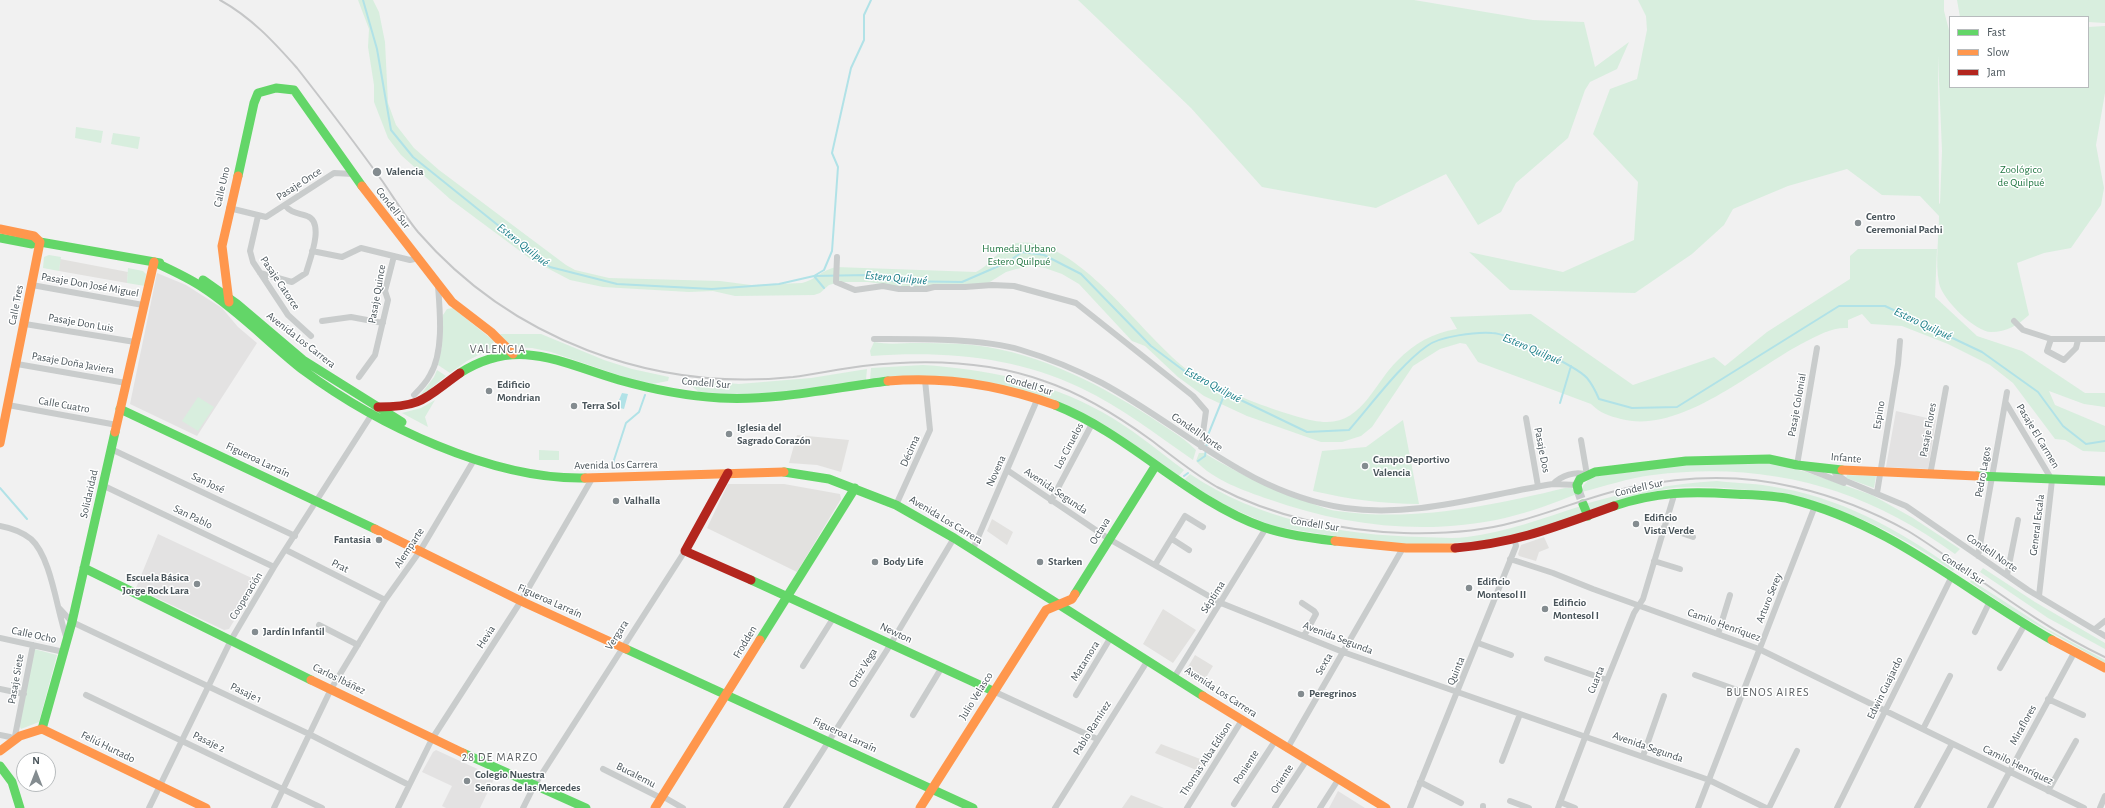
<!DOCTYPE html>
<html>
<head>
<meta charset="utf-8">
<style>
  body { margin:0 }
  #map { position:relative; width:2105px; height:808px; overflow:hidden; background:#f1f1f1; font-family:"Alegreya Sans",sans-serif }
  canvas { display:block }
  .legend { position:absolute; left:1949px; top:16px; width:140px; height:72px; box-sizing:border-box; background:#fff; border:1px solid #b7bbbd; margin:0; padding:5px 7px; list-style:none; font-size:12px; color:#4a555b }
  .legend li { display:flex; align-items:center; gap:8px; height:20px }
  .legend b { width:20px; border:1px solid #b7bbbd }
  .north { position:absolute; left:16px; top:752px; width:40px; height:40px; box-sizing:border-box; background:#fff; border:1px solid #b7bbbd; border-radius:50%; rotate:0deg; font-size:11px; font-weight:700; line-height:16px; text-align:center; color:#4a555b }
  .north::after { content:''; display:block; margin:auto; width:14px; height:18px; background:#848c90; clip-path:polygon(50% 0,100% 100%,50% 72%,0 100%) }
</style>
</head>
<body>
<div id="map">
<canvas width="2105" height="808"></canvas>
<ul class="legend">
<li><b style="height:5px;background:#63d668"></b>Fast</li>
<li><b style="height:5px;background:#ff974d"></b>Slow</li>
<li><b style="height:5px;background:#b3261e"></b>Jam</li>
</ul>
<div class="north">N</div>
</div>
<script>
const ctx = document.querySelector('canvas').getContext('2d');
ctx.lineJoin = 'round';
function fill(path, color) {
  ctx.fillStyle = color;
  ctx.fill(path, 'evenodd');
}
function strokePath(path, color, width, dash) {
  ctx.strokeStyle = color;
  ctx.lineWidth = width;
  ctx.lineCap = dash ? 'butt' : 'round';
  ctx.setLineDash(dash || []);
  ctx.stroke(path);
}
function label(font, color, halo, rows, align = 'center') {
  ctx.font = font + ' "Alegreya Sans",sans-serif';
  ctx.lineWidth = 3;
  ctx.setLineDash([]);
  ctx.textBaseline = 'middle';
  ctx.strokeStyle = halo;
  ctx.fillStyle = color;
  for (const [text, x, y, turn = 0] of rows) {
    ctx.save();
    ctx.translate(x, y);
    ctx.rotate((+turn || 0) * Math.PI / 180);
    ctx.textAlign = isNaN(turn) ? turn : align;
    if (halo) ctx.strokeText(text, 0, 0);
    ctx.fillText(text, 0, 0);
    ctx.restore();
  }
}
const commercial = new Path2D(`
  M60 259 128 272 127 283 59 271Z
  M797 435 849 440 841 472 817 465 789 463Z
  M728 484H784L840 494 841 499 797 572 707 528Z
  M992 519 1013 532 1007 545 987 531Z
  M1544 537 1549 548 1539 552 1536 561 1519 556 1518 554 1521 545Z
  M1163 609 1196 630 1173 663 1143 644Z
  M1195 655 1213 666 1202 684 1187 676 1185 672Z
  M1161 744 1208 762 1201 772 1155 753Z
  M1131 795 1164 808H1122Z`);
const education = new Path2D(`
  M157 273 186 285 222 308 238 327 257 343 197 436 130 404Z
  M1896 411 1936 420 1928 469 1886 467Z
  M158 534 258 581 229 629 224 630 136 588Z
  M436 750 495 777 480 808H446L442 806 452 786 422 772 433 752Z
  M1338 791 1365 808H1329Z`);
const green = new Path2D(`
  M358 0H373L379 12 385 42 388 103 396 125 414 148 439 170 566 265 575 270 609 278 720 281 751 285 802 283C815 280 822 270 836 267L976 272C991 265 1000 246 1017 243 1076 234 1144 339 1189 371 1211 387 1301 423 1327 422 1363 422 1375 382 1397 361 1415 343 1432 333 1457 329L1450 317 1531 314 1633 385 1714 357 1725 366 1767 332 1850 279V256L1858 249H1937L1935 297 1977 336 2022 351 2085 393H2105V407L2084 404 2049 391 2055 405 2105 426V452L2083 451 2065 440 2055 439 2013 383 1990 365 1948 344 1902 326 1871 324 1862 314 1848 320V328C1832 327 1819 335 1805 342 1754 368 1681 435 1621 419 1609 416 1600 413 1591 404L1478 362 1466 344 1460 343 1440 349 1413 366 1372 427 1361 436 1342 442H1321L1247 416 1204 396 1178 377 1145 346 1132 341 1079 284 1062 274 1045 268 1034 266 1016 269 1006 272 985 285 923 290 868 282H839L829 285 820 293 814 295 735 296 713 291 689 292 603 287 570 280 532 260 450 199 401 155 388 138 374 102V85L368 47 369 29Z
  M1078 0H1414L1533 20 1584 22 1595 67 1629 42 1617 69 1590 82 1585 90 1568 138 1516 183 1501 212 1478 225 1446 174 1376 208 1262 187 1191 108Z
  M1638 0H1944V11L1950 34V87H2088V27L2105 26V93L2096 145 2104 188 2101 205 2071 248 2044 253 2017 263 2029 315C2018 325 2007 332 1991 332 1975 332 1942 299 1939 283 1935 262 1939 237 1939 216L1920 196 1882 195 1847 169 1788 186 1733 209 1724 225 1692 254 1635 293 1510 290 1469 252 1563 272 1634 240 1638 182 1593 134 1610 89 1637 79 1647 30 1646 16ZM1938 56 1942 151 1940 204 1939 203Z
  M1957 0H2105V23L2088 22V17H1960Z
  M76 127 103 131 101 143 75 138Z
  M113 133 140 137 138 149 111 144Z
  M49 255 61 257 59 271 43 268 44 257Z
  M128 268 143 271 146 274 145 286 127 283Z
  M453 308 494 341 492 347 488 350 467 361 450 373 438 365 442 345 443 315 447 309Z
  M500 334H541L604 360 632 369 669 377 668 381 652 384 636 381 551 352 532 348 511 347Z
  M874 342C889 345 902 343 916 343 931 343 947 343 962 344 1031 349 1092 380 1149 416 1165 427 1182 436 1196 450L1193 460C1157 435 1121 407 1081 388 1014 356 943 351 871 356L870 351Z
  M923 365C985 369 1047 381 1102 412 1131 428 1157 450 1184 470L1177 478 1105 427 987 382 870 380 871 368Z
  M867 369 866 380 797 392 719 395 700 393 683 379 739 384 811 378Z
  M437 370 446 376 423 395 418 398 434 377Z
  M198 397 214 407 198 431 182 421Z
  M435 400 425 417 428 427 402 413 421 408Z
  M1403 420 1419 504C1383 504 1348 499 1313 491L1322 451 1366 447Z
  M539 450 559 451V460H539Z
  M1199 453H1204C1238 473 1273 491 1311 503 1319 506 1328 510 1337 511 1413 522 1491 506 1565 488H1572L1577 494C1554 503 1530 512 1505 518 1426 536 1344 526 1268 499 1245 491 1213 480 1196 461Z
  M1768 462 1806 472 1872 495 1913 518 1960 549 1955 554C1863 487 1766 461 1653 475 1629 478 1605 486 1582 492L1583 486 1591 477 1691 464Z
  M1190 474C1258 520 1340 535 1421 537 1436 537 1452 539 1467 537 1506 532 1544 518 1581 506L1583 511 1582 516 1506 540 1412 545 1357 540 1272 526 1229 507 1183 481Z
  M1847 475 1876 476 1874 488 1846 478Z
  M1717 481C1734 483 1752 483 1769 486 1838 496 1898 529 1954 569L1953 571C1880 521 1814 493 1725 488 1704 487 1681 485 1661 490 1638 494 1616 503 1594 510L1588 508 1585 504C1629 491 1671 484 1717 481Z
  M1983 568 2035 602 2105 643V649L2048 618 1980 572Z
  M1971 580 2047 629 2105 660V663L2016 613 1970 582Z
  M34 649 57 655 39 722 21 729 19 725Z`);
const water = new Path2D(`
  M622 393 628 394 624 409 616 407Z`);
const stream = new Path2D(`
  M363 0 377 49 391 130 413 157 550 267 617 284 712 289 779 284 814 276 867 275 894 281 962 282 1008 262 1022 252 1044 255 1081 274 1151 346 1191 376 1307 432 1349 430C1371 405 1401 364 1427 346 1440 336 1476 332 1492 333 1507 333 1576 366 1587 378 1592 384 1596 392 1599 399L1632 408 1677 407 1839 306H1885L1982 352 2038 392 2063 426 2086 444 2105 441
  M824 288 814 276 824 270 832 251 838 167 832 153 851 68 864 40V15L871 0
  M1560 403 1571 366
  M1198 461 1205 456 1208 435 1225 393
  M613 463 626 423 639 412 645 395
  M1184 476 1188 473
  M0 488 27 519`);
const secondaryTunnel = new Path2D(`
  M1578 490 1583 504`);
const street = new Path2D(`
  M229 208 266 217 334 173 353 174
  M258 216 250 251 253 262 288 315 311 336
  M312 251 342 257 361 248 410 260 418 258
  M837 257 836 282 855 290 883 286 899 289H926L934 287H965L992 285 1014 286 1076 303 1193 396 1206 411 1201 447
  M260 273 292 282 306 273C310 259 325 222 307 216 299 213 290 213 285 205
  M32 285 143 305
  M322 321 351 317 383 323
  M2014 321 2023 330 2051 339
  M25 324 135 342
  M874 339C917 339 981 338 1021 350 1048 358 1077 370 1102 383 1185 428 1247 493 1345 508 1416 518 1483 495 1553 484 1561 476 1576 470 1587 475L1581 440
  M2078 340 2076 348 2064 360 2047 351 2051 339H2105
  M1817 348 1797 465 1844 483
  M17 364 126 383
  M359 377 375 355 388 300 385 291 394 256
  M414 395C420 389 426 383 430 375 444 352 440 312 438 286
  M2006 403 2052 480 2039 596
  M8 405 117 425
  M1526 418 1538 486
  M111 449 295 536
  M1007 470 1109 539 1221 603 1343 652 1709 780 1766 808
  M1834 470 1835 473 1846 481 1906 506 2028 590 2105 636
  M1930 475 1946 388
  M1553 484 1577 485
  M102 485 274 567
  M1877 493 1898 364 1900 341
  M1051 501 1093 422
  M896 505 930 430 925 380
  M0 526C11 528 22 532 31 539 52 558 57 613 67 639
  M1664 527 1693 537
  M1172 539 1189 550
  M973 549 1037 400
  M286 550 385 600
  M1978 556 2007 392
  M1510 559 1553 573 1593 589 1759 649 2084 808
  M1654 561 1680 569
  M1155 565 1185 516 1203 527
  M2007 575 2018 520
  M1302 603 1314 611 1316 614 1304 636
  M59 608 72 622 309 734 409 785
  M319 625 358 645
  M2095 629 2105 621
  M1975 632 1990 601
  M1718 634 1730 595
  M0 638 64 652
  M1478 643 1511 655
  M1547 659 1607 680
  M803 666 834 617
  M2000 668 2025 624
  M1695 675 1743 692
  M1175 676 1266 528
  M0 689 24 694
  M993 691 1097 739
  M86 695 322 808
  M1076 695 1111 637
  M2048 699 2083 715
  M913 715 942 667
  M1923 729 1950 676
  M0 735 10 737 14 741 33 645
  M1287 749 1403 548
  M1643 756 1664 696
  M1502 761 1520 714
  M603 769 661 798
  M1420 782 1461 803
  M2048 791 2076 741
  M662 796 683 808
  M1510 801 1529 808
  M1560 802 1575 808
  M1234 804 1275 741
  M149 808 231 640 274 567 372 414V411
  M274 808 331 689 385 600 420 551 474 460
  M398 808 432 739 521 601 593 477
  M523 808 534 786 685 551
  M786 808 887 650 954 538
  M1055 808 1148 660
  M1187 808 1242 720
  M1275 808 1306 761
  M1320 808 1338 780
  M1410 808 1516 546 1515 541
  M1483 808V806
  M1558 808 1607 680 1634 613 1643 599 1675 492
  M1698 808 1815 506
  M1769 808 1797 751
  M1837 808 1952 576
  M1917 808 1952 744
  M1990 808 2074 653
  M2100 808 2105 796`);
const fast = new Path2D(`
  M238 176 254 103 258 93 276 88 294 90 362 186
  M0 238 32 244 40 242 160 263
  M154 262C171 270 187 277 202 287 238 310 270 344 303 370 377 425 492 480 585 478
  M203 280 237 304 303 360 402 422
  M460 373C518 336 561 363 619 380 651 389 686 396 720 398 777 401 832 388 888 381
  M1055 405C1131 435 1187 500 1263 527 1286 535 1311 538 1335 541
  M120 409 375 529
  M784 472 829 479 896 505 954 538 1203 696
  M1977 476 2105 481
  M1578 490 1577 485 1580 479 1595 472 1686 461 1769 459 1797 465 1842 470
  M1583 504 1588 516
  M1614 506C1656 492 1690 491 1733 494 1752 495 1772 495 1790 499 1890 523 1965 591 2052 640
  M84 568 311 680
  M751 580 993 691
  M1075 594 1156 465
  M760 640 855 488
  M626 649 973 808
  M42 729 72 622 115 432
  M463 753 586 808
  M0 766 12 782 20 808`);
const slow = new Path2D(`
  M362 186 452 302 491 332 513 354
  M0 229 34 236 40 242
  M229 302 222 246 238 176
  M888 381C946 376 1000 385 1055 405
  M115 432 154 262
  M0 443 40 242
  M1842 470 1977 476
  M585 478 784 472
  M375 529 521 601 626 649
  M1335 541 1406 548H1455
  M2052 640 2105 668
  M311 680 463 753
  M1203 696 1386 808
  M0 751 20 736 42 729 206 808
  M655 808 760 640
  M920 808 1046 610 1072 599 1075 594`);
const jam = new Path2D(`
  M378 407C424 407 426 397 460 373
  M728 473 685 551 751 580
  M1455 548C1517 543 1558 526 1614 506`);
const rail = new Path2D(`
  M220 0C251 17 274 42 297 68 326 105 355 143 383 182 394 198 405 216 418 232 511 339 652 392 793 377 816 374 839 369 863 366 924 359 986 360 1044 381 1083 394 1118 416 1151 440 1172 456 1194 474 1217 487 1273 517 1342 531 1404 533 1441 534 1479 532 1515 522 1555 512 1592 495 1632 487 1685 476 1741 474 1794 487 1834 496 1872 511 1908 531 1928 543 1947 557 1967 571 2011 602 2056 634 2105 657`);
const markers = [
  [377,172,5,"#848c90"],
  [1858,223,4,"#848c90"],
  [489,391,4,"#848c90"],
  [574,406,4,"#848c90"],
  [729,434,4,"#848c90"],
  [1365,466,4,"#848c90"],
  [616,501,4,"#848c90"],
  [1636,524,4,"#848c90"],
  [379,540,4,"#848c90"],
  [875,562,4,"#848c90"],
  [1040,562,4,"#848c90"],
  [197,584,4,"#848c90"],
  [1469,588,4,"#848c90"],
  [1545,609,4,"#848c90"],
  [255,632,4,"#848c90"],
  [1301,694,4,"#848c90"],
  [467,781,4,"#848c90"]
];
const parkNames = [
  ["Zoológico",2021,170],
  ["de Quilpué",2021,183],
  ["Humedal Urbano",1019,249],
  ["Estero Quilpué",1019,262]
];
const poiNames = [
  ["Valencia",386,172],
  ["Centro",1866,217],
  ["Ceremonial Pachi",1866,230],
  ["Edificio",497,385],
  ["Mondrian",497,398],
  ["Terra Sol",582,406],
  ["Iglesia del",737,428],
  ["Sagrado Corazón",737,441],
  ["Campo Deportivo",1373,460],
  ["Valencia",1373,473],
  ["Valhalla",624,501],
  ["Edificio",1644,518],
  ["Vista Verde",1644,531],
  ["Fantasia",371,540,"right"],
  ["Body Life",883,562],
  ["Starken",1048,562],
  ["Escuela Básica",189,578,"right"],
  ["Jorge Rock Lara",189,591,"right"],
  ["Edificio",1477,582],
  ["Montesol II",1477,595],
  ["Edificio",1553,603],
  ["Montesol I",1553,616],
  ["Jardín Infantil",263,632],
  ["Peregrinos",1309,694],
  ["Colegio Nuestra",475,775],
  ["Señoras de las Mercedes",475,788]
];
const streetNames = [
  ["Pasaje Once",299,184,-33],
  ["Calle Uno",222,187,-77],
  ["Condell Sur",393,208,52],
  ["Pasaje Catorce",280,283,56],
  ["Pasaje Don José Miguel",90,285,10],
  ["Pasaje Quince",377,294,-80],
  ["Calle Tres",16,305,-79],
  ["Pasaje Don Luis",81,323,10],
  ["Avenida Los Carrera",301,340,38],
  ["Pasaje Doña Javiera",73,363,10],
  ["Condell Sur",706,383,5],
  ["Condell Sur",1029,385,17],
  ["Calle Cuatro",64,405,10],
  ["Pasaje Colonial",1797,405,-80],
  ["Espino",1879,415,-81],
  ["Pasaje Flores",1928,430,-80],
  ["Condell Norte",1197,432,34],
  ["Pasaje El Carmen",2038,436,59],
  ["Los Ciruelos",1069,446,-62],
  ["Pasaje Dos",1542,450,79],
  ["Décima",910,451,-66],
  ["Infante",1846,458,5],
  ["Figueroa Larraín",258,460,25],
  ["Avenida Los Carrera",616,465,-1],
  ["Novena",996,471,-66],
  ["Pedro Lagos",1983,472,-80],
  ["San José",208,483,25],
  ["Condell Sur",1639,488,-13],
  ["Avenida Segunda",1056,491,34],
  ["Solidaridad",89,494,-77],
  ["San Pablo",193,517,26],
  ["Avenida Los Carrera",946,520,31],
  ["Condell Sur",1315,524,9],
  ["General Escala",2037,525,-83],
  ["Octava",1100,531,-58],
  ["Alemparte",409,548,-57],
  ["Condell Norte",1992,553,34],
  ["Prat",340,566,27],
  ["Condell Sur",1963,569,33],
  ["Cooperación",246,596,-59],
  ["Séptima",1213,597,-58],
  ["Arturo Serey",1769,598,-68],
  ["Figueroa Larraín",550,601,24],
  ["Camilo Henríquez",1724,625,20],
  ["Newton",896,633,25],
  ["Calle Ocho",34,635,12],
  ["Vergara",617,635,-57],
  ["Hevia",486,637,-57],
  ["Avenida Segunda",1338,638,21],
  ["Frodden",745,642,-59],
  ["Matamora",1085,661,-58],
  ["Sexta",1324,664,-60],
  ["Ortiz Vega",863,668,-58],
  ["Quinta",1456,671,-68],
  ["Pasaje Siete",16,679,-80],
  ["Carlos Ibáñez",339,679,26],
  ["Cuarta",1596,680,-68],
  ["Edwin Guajardo",1885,688,-64],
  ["Avenida Los Carrera",1221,692,33],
  ["Pasaje 1",246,693,26],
  ["Julio Velasco",976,696,-58],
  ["Miraflores",2023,725,-61],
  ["Pablo Ramírez",1092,728,-58],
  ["Figueroa Larraín",845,735,25],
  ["Pasaje 2",209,742,26],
  ["Feliú Hurtado",108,747,26],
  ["Avenida Segunda",1648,747,19],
  ["Thomas Alba Edison",1206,759,-57],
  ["Camilo Henríquez",2018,765,26],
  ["Poniente",1246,767,-57],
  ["Bucalemu",636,775,27],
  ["Oriente",1282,779,-57]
];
const waterNames = [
  ["Estero Quilpué",523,245,38],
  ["Estero Quilpué",896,278,5],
  ["Estero Quilpué",1923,324,25],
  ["Estero Quilpué",1532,349,23],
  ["Estero Quilpué",1213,385,28]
];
const neighbourhoodNames = [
  ["VALENCIA",498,349],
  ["BUENOS AIRES",1768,692],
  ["28 DE MARZO",500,757]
];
fill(commercial, '#e2e1df');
fill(education, '#e3e2e2');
fill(green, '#d8eede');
fill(water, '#b1e2e7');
strokePath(stream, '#b1e2e7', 2);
strokePath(secondaryTunnel, '#c7cacc', 9, [9, 4.5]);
strokePath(street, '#c9cccc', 6);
strokePath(fast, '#63d668', 9);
strokePath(slow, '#ff974d', 9);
strokePath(jam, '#b3261e', 9);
strokePath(rail, '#c5c6c7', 2);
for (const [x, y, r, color] of markers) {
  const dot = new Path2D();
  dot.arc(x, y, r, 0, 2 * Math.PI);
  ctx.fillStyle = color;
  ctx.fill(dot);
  strokePath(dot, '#fff', 1.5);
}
label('11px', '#217642', '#fff', parkNames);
label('bold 11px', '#4a555b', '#fff', poiNames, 'left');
label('11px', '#4a555b', '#fff', streetNames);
label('italic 12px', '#1a7e88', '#fff', waterNames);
ctx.letterSpacing = '1px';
label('12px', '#5d6164', '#fff', neighbourhoodNames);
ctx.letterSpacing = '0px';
</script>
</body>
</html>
